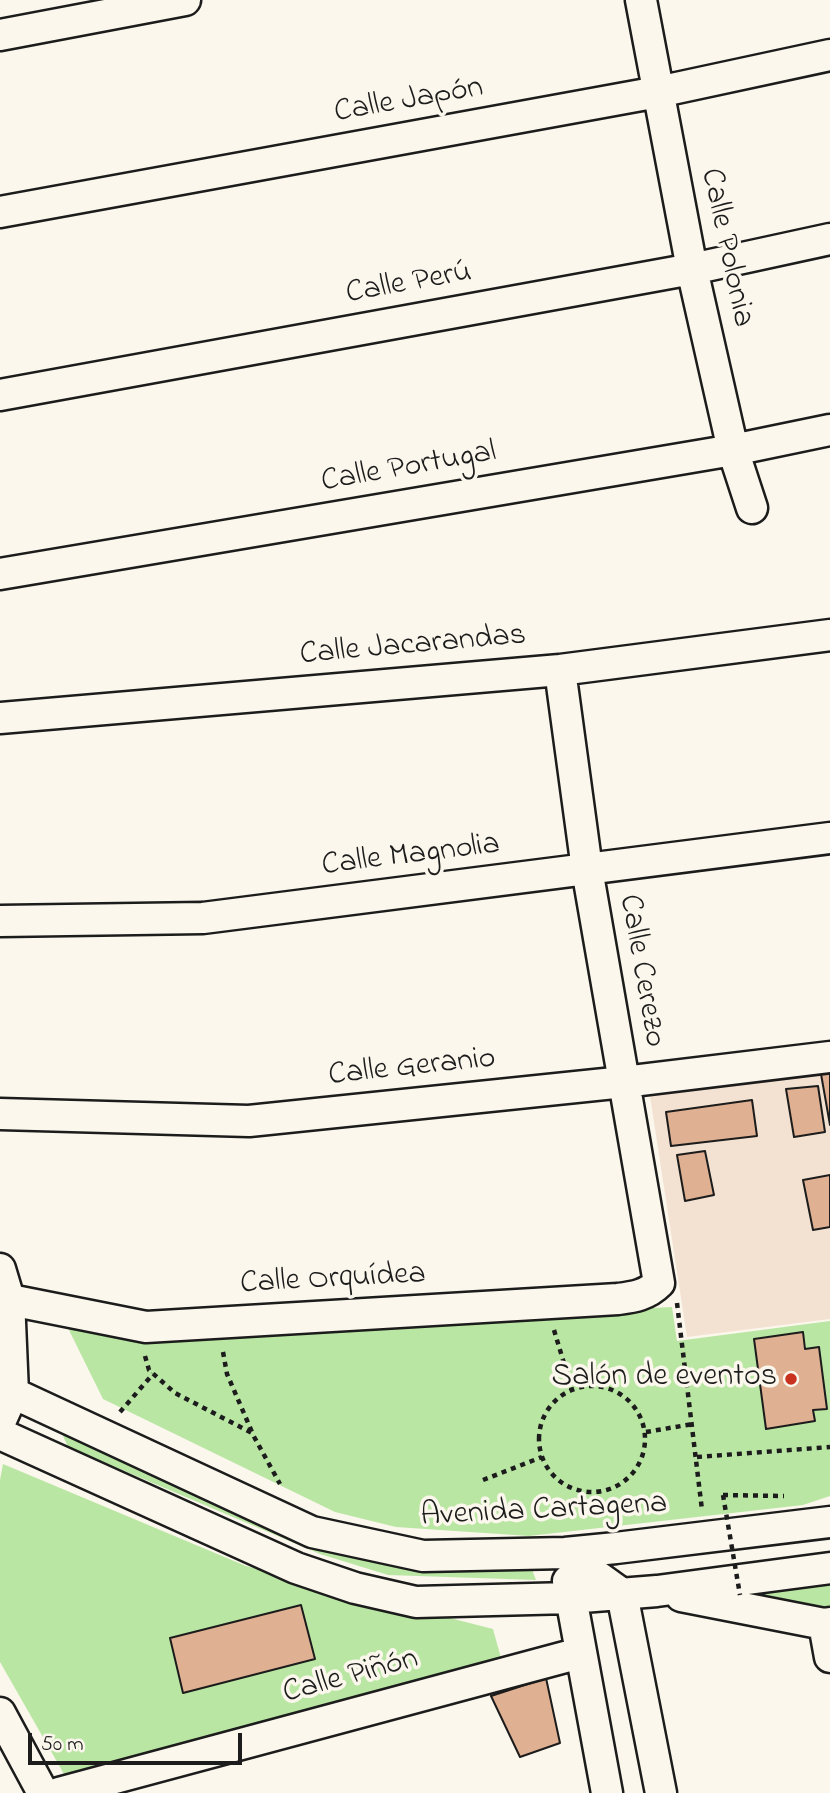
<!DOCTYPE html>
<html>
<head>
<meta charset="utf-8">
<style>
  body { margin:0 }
  #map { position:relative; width:830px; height:1793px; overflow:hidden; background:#fbf7ec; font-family:"Indie Flower",sans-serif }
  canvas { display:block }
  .scale { position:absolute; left:28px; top:1733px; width:214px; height:32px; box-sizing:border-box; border:4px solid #1c1c1c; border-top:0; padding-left:9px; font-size:21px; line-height:24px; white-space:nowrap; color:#1c1c1c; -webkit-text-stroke:5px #fbf7ec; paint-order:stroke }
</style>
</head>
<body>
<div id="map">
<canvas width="830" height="1793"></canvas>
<div class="scale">50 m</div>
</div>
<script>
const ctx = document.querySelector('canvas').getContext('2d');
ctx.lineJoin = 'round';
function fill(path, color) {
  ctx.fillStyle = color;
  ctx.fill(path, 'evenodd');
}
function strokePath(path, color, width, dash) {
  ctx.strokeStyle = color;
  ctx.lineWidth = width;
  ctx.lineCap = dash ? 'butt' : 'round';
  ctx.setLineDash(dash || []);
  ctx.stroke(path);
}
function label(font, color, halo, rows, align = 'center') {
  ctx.font = font + ' "Indie Flower",sans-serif';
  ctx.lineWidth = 7;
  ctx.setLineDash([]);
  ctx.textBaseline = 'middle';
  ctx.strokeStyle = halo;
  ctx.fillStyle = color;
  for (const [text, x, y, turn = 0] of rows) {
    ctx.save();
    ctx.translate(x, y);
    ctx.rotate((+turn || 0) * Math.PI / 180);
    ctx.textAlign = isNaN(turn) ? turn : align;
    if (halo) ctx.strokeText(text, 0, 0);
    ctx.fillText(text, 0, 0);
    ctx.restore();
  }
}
const built = new Path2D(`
  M830 1070V1319L687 1337 650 1096Z`);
const green = new Path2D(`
  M672 1307 677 1341 830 1321V1496L803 1505 529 1536 396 1527 335 1512 103 1399 68 1328 144 1340 553 1313Z
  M59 1427 313 1536 531 1567 536 1580 388 1575 320 1554 68 1447Z
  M3 1464 246 1566 493 1629 501 1658 64 1774 0 1662V1480Z
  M830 1578V1611L712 1594Z`);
const building = new Path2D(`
  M830 1073V1125L821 1074Z
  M818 1086 825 1132 794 1137 786 1089Z
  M752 1100 757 1136 671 1146 666 1112Z
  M705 1151 714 1195 685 1201 677 1155Z
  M830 1175V1227L813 1230 803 1180Z
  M803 1332 805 1349 819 1347 827 1409 813 1410 815 1421 766 1429 754 1339Z
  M301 1605 315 1659 183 1693 170 1638Z
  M546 1678 560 1743 520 1757 491 1696Z`);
const path = new Path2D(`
  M677 1303 702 1510
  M554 1330 572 1390
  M223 1352 227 1374 252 1432
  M145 1356 149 1370 175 1393 252 1433 280 1484
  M539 1439a53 53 0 1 1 106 0a53 53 0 1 1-106 0Z
  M120 1412 153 1374
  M646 1432 693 1424
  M697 1457 830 1447
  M483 1480 542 1457
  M723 1495 784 1496`);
const minor = new Path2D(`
  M641 0 692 269 733 450 752 508
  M0 35 185 0
  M0 212 658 92 830 55
  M0 395 692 269 830 239
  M0 574 733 450 830 430
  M0 718 560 670 830 635
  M0 921 203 918 830 838
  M0 1114 249 1121 624 1082 830 1057
  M0 1269 9 1299 13 1393 0 1422
  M0 1298 146 1327 618 1299C634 1297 647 1295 659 1283L587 869 560 670
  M0 1387 312 1532 423 1556 565 1553 616 1548 830 1522
  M0 1434 296 1568 355 1588 416 1602 570 1598 657 1591 830 1568
  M565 1553 622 1594 661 1793
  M568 1581 607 1793
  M681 1596 824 1624 830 1623
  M824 1624 830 1657
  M0 1713 43 1793
  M59 1793 580 1653`);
const pathBridge = new Path2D(`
  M723 1495 740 1595`);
const markers = [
  [791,1379,7,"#c8321e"]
];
const streetNames = [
  ["Calle Japón",409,102,-10],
  ["Calle Polonia",725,248,78],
  ["Calle Perú",409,285,-10],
  ["Calle Portugal",409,469,-10],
  ["Calle Jacarandas",413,647,-5],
  ["Calle Magnolia",411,857,-7],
  ["Calle Cerezo",640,971,80],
  ["Calle Geranio",412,1069,-6],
  ["Calle Orquídea",333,1281,-3],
  ["Avenida Cartagena",544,1512,-3],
  ["Calle Piñón",351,1678,-15]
];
const poiNames = [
  ["Salón de eventos",777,1379]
];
fill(built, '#f3e2d1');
fill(green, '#bae6a4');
fill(building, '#dfb091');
strokePath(building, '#1c1c1c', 2);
strokePath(minor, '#1c1c1c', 35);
strokePath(path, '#1c1c1c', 4.5, [5, 5]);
strokePath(minor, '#fbf7ec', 30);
strokePath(pathBridge, '#1c1c1c', 4.5, [5, 5]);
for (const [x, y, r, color] of markers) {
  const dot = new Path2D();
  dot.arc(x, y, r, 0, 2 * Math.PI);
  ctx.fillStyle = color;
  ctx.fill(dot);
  strokePath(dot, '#fbf7ec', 2.5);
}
label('32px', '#1c1c1c', '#fbf7ec', streetNames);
label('32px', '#1c1c1c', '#fbf7ec', poiNames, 'right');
</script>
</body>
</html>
